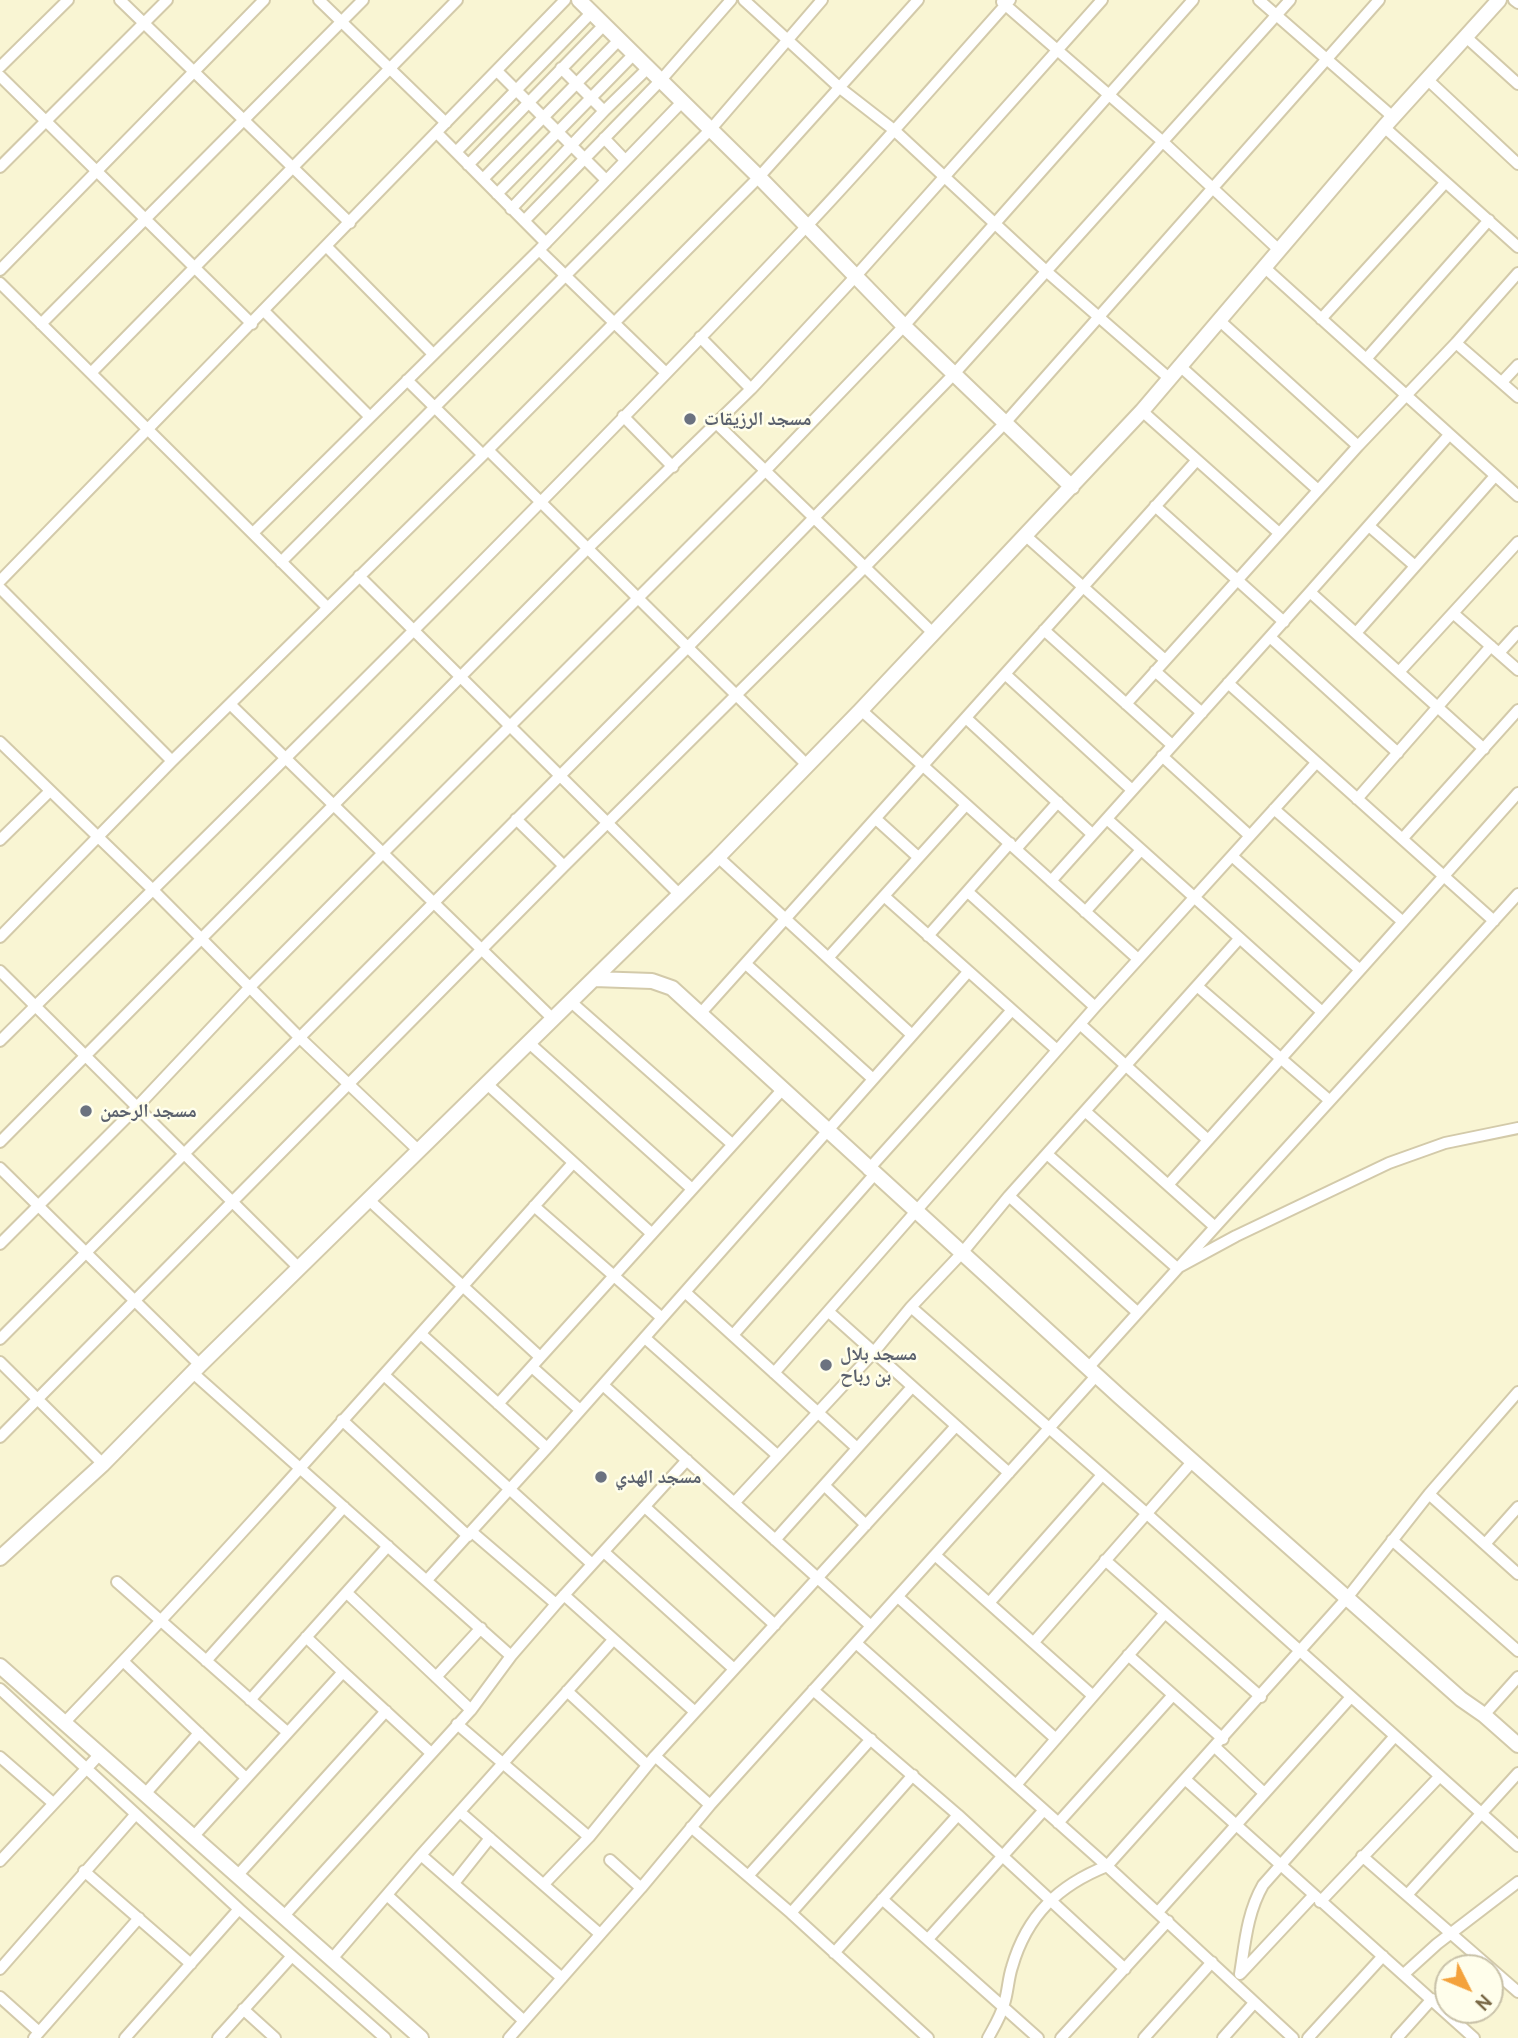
<!DOCTYPE html>
<html>
<head>
<meta charset="utf-8">
<style>
  body { margin:0 }
  #map { position:relative; width:1518px; height:2038px; overflow:hidden; background:#fefde3; font-family:Cabin,sans-serif }
  canvas { display:block }
  .north { position:absolute; left:1434px; top:1954px; width:70px; height:70px; box-sizing:border-box; background:#fffeeb; border:2px solid #c9c2a9; border-radius:50%; rotate:133deg; font-size:19px; font-weight:700; line-height:28px; text-align:center; color:#796946 }
  .north::after { content:''; display:block; margin:auto; width:24px; height:32px; background:#f4a23c; clip-path:polygon(50% 0,100% 100%,50% 72%,0 100%) }
</style>
</head>
<body>
<div id="map">
<canvas width="1518" height="2038"></canvas>
<div class="north">N</div>
</div>
<script>
const ctx = document.querySelector('canvas').getContext('2d');
ctx.lineJoin = 'round';
function fill(path, color) {
  ctx.fillStyle = color;
  ctx.fill(path, 'evenodd');
}
function strokePath(path, color, width, dash) {
  ctx.strokeStyle = color;
  ctx.lineWidth = width;
  ctx.lineCap = dash ? 'butt' : 'round';
  ctx.setLineDash(dash || []);
  ctx.stroke(path);
}
function label(font, color, halo, rows, align = 'center') {
  ctx.font = font + ' Cabin,"Noto Naskh Arabic",sans-serif';
  ctx.lineWidth = 5;
  ctx.setLineDash([]);
  ctx.textBaseline = 'middle';
  ctx.strokeStyle = halo;
  ctx.fillStyle = color;
  for (const [text, x, y, turn = 0] of rows) {
    ctx.save();
    ctx.translate(x, y);
    ctx.rotate((+turn || 0) * Math.PI / 180);
    ctx.textAlign = isNaN(turn) ? turn : align;
    if (halo) ctx.strokeText(text, 0, 0);
    ctx.fillText(text, 0, 0);
    ctx.restore();
  }
}
const residential = new Path2D(`
  M0 0H1518V2038H0ZM1448 1968H1490V2010H1448Z`);
const minor = new Path2D(`
  M120 0 350 223
  M319 0 446 123
  M744 0 840 88 894 130 1046 271 1170 379
  M1259 0 1393 117
  M1514 0 1518 3
  M1002 2 1162 141 1279 250
  M1466 37 1518 84
  M0 67 68 0
  M561 68 604 111 648 68
  M497 71 606 180
  M0 76 252 324
  M1428 80 1518 164
  M1384 127 1518 247
  M437 133 546 243
  M604 138 625 160
  M456 152 592 12
  M468 165 605 24
  M0 167 167 0
  M483 179 620 39
  M497 194 634 54
  M511 209 604 111
  M524 221 661 80 731 0
  M327 247 433 354
  M539 250 665 372
  M1264 267 1518 496
  M0 270 264 0
  M0 283 327 607
  M264 311 370 417
  M1321 319 1445 183
  M1220 321 1358 446
  M41 324 363 0
  M700 337 751 389
  M1456 343 1518 397
  M1366 359 1489 220
  M1181 367 1318 490
  M91 373 457 0
  M407 380 483 455
  M1502 382 1518 365
  M1142 411 1279 533
  M623 416 673 467
  M716 423 934 634
  M488 450 807 765
  M1155 506 1284 622
  M1369 526 1415 566
  M253 533 539 250 682 102
  M1026 536 1165 660
  M281 562 711 129 822 0
  M359 576 679 894
  M0 581 565 0
  M0 588 172 761
  M1310 592 1484 749
  M1453 613 1518 670
  M1044 630 1172 745
  M1356 633 1495 476
  M1270 637 1398 753
  M1499 653 1518 632
  M1155 671 1202 713
  M1399 672 1518 542
  M1005 674 1132 790
  M1228 683 1494 921
  M230 704 553 1019
  M1126 704 1358 446 1456 343 1518 273
  M861 710 1138 959
  M966 718 1092 834
  M0 742 153 890 300 1038 418 1150
  M1162 756 1250 836
  M1357 799 1491 646
  M1274 809 1403 922
  M516 819 564 866
  M876 819 918 857
  M1107 819 1322 1012
  M1403 838 1518 710
  M0 840 50 791
  M1016 849 1058 802
  M1232 856 1360 970
  M718 857 912 1035
  M1051 881 1310 592 1449 435
  M968 892 1095 1007
  M884 896 1057 1050
  M1085 912 1141 850
  M928 936 1010 843
  M0 937 172 761 483 455 759 177 918 0
  M828 958 966 805
  M746 964 873 1079
  M0 971 299 1268
  M1197 986 1329 1100
  M570 1001 732 1144
  M700 1014 1197 460
  M1080 1024 1208 1140
  M0 1041C271 773 544 505 805 228 875 154 942 76 1010 0
  M528 1042 692 1189
  M487 1084 651 1233
  M1085 1111 1215 1227 1088 1368
  M0 1142 587 549 751 389 855 277 1102 0
  M1047 1154 1177 1268
  M0 1168 200 1365
  M868 1170 1012 1010
  M1168 1185 1518 793
  M1009 1196 1137 1312
  M369 1200 540 1357
  M534 1206 662 1318
  M1215 1227 1518 894
  M0 1244 136 1108 249 988 382 854 765 471 904 326 1193 0
  M1177 1268 1236 1236 1389 1163 1445 1143 1518 1128
  M685 1292 857 1448
  M911 1307 1146 1513 1518 1846
  M829 1312 1009 1473
  M421 1334 547 1448
  M733 1335 874 1175
  M645 1338 777 1455
  M0 1339 687 648 954 374 1290 0
  M0 1362 103 1464
  M532 1367 580 1410
  M193 1373 511 1656
  M774 1373 1095 1007 1316 763
  M384 1375 592 1564
  M603 1385 871 1626
  M498 1404 782 1090
  M342 1420 468 1536
  M0 1437 564 866 865 567 1005 423 1379 0
  M825 1486 866 1525
  M1429 1494 1518 1574
  M734 1503 874 1352 911 1307 962 1253 1009 1196 1239 939
  M645 1507 775 1625
  M472 1532 556 1604
  M775 1540 912 1387
  M1392 1540 1518 1651
  M1485 1544 1518 1507
  M604 1552 734 1669
  M935 1555 1092 1695
  M1105 1560 1165 1613
  M427 1580 547 1448 968 972
  M117 1582 287 1732
  M347 1593 471 1710
  M564 1595 695 1712
  M898 1597 1056 1739
  M989 1603 1102 1475
  M1034 1642 1192 1462
  M856 1643 1107 1866 1293 2038
  M1128 1655 1223 1739
  M123 1661 246 1778
  M206 1661 344 1507
  M343 1672 431 1753
  M436 1677 481 1628
  M0 1689 239 1909
  M813 1690 958 1815 1125 1969
  M567 1691 647 1765
  M250 1700 388 1546
  M1484 1715 1518 1677
  M64 1723C239 1541 405 1350 573 1163
  M457 1724 589 1837
  M1215 1747 1264 1793
  M655 1756 710 1805
  M0 1757 53 1803
  M1186 1780 1474 2038
  M1016 1785 1165 1613 1261 1697
  M145 1794 199 1733
  M460 1812 600 1934
  M1058 1823 1173 1695
  M691 1827 791 1913 928 2038
  M193 1837 343 1672 306 1637
  M421 1855 562 1978
  M1362 1856 1518 1992
  M610 1860 641 1888
  M0 1861 100 1754
  M84 1871 191 1964
  M237 1876 386 1711
  M748 1876 871 1739
  M455 1882 490 1838
  M545 1883 589 1837 655 1756 956 1426
  M387 1895 524 2021
  M1407 1895 1518 1773
  M882 1899 1038 2038
  M1320 1902 1439 1777
  M1158 1912 1351 1697
  M791 1913 913 1775
  M283 1917 471 1710 511 1656 556 1604 687 1460
  M928 1939 1044 1810
  M834 1953 958 1815
  M331 1960 421 1855 613 1640
  M0 1969 135 1815
  M1241 1973 1313 1896
  M1240 1974C1245 1943 1247 1913 1263 1885L1395 1736
  M1404 1974 1437 1944 1518 1882
  M0 1997 39 2032
  M243 2009 275 2038
  M34 2038 139 1918
  M125 2038 239 1909 292 1956
  M218 2038 292 1956 385 2038
  M509 2038 641 1888 710 1805 1096 1376
  M988 2038C994 2027 1001 2016 1004 2004 1008 1992 1008 1979 1012 1967 1027 1915 1059 1885 1107 1866L1347 1598 1429 1494 1518 1392
  M1061 2038 1168 1921
  M1144 2038 1212 1962
  M1223 2038 1254 2003
  M1308 2038 1383 1956
  M1397 2038 1432 1999`);
const tertiary = new Path2D(`
  M579 0 759 177 904 326 1072 487
  M594 979 652 981 672 988 1119 1396 1461 1699 1484 1715 1518 1745
  M0 1558 103 1464 200 1365 718 857 861 710 1142 411 1384 127 1499 0
  M0 1666 421 2038`);
const markers = [
  [690,419,7,"#6b7280"],
  [86,1111,7,"#6b7280"],
  [826,1365,7,"#6b7280"],
  [601,1477,7,"#6b7280"]
];
const worshipNames = [
  ["مسجد الرزيقات",704,419],
  ["مسجد الرحمن",100,1111],
  ["مسجد بلال",840,1354],
  ["بن رباح",840,1376],
  ["مسجد الهدي",615,1477]
];
fill(residential, '#f9f5d3');
strokePath(minor, '#d3caaa', 14);
strokePath(tertiary, '#d3caaa', 18);
strokePath(minor, '#fff', 10);
strokePath(tertiary, '#fff', 14);
for (const [x, y, r, color] of markers) {
  const dot = new Path2D();
  dot.arc(x, y, r, 0, 2 * Math.PI);
  ctx.fillStyle = color;
  ctx.fill(dot);
  strokePath(dot, '#fffeeb', 2.5);
}
label('bold 19px', '#5b616d', '#fffeeb', worshipNames, 'left');
</script>
</body>
</html>
